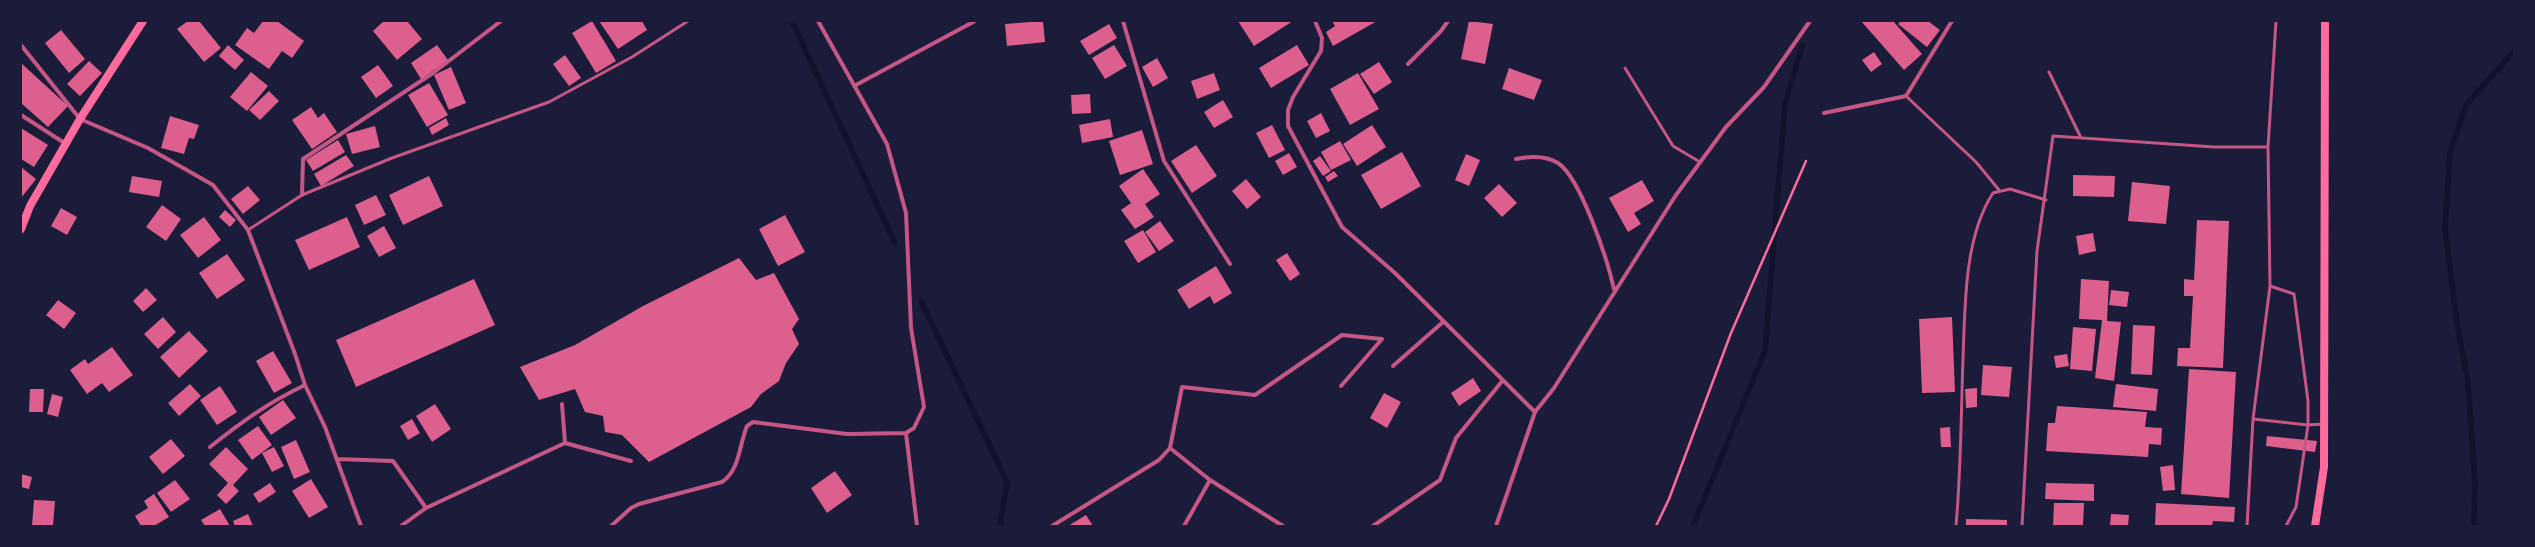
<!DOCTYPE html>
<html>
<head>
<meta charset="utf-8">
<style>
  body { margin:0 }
  #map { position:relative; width:2535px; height:547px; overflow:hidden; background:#1b1b3a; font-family:"Fira Sans Condensed",sans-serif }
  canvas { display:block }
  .frame { position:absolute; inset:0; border:22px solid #1b1b3a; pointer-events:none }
</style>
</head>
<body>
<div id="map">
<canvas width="2535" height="547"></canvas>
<div class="frame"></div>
</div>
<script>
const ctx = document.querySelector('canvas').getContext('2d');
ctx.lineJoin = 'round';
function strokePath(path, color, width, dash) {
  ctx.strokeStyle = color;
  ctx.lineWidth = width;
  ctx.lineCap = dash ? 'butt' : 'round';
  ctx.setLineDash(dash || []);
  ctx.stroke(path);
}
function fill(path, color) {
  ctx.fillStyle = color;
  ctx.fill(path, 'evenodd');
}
const stream = new Path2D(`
  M792 21 895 243
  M921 301 1007 482 1000 526
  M1693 526 1765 351 1785 104 1802 46
  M2474 526 2475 481 2468 383 2457 322 2445 229 2450 152 2466 105 2514 51`);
const building = new Path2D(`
  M188 21H199L221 48 204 62 177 29Z
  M263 21H277L304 41 292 58 282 51 269 69 235 45 247 28 254 33Z
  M384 21H407L422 39 397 60 373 31Z
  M592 21 616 61 596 73 572 33Z
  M599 21H642L647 30 618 49Z
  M1043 21 1045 42 1007 46 1005 24Z
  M1238 21H1293L1254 46Z
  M1332 21H1377L1333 46 1326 32 1335 26Z
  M1469 21 1493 24 1485 64 1461 59Z
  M1861 21H1893L1922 54 1904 70Z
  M1901 21H1928L1940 30 1927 47 1898 24Z
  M1109 24 1117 38 1089 55 1080 41Z
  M61 30 85 59 69 73 45 43Z
  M228 45 244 60 235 70 219 56Z
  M437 45 448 60 421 79 411 63Z
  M1114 45 1127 66 1105 79 1092 58Z
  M1297 45 1309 65 1271 88 1259 68Z
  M1874 52 1882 64 1871 72 1862 60Z
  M565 55 581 78 569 86 553 64Z
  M1157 58 1168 78 1153 87 1142 67Z
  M89 61 102 73 80 96 67 84Z
  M1379 62 1392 82 1374 94 1360 74Z
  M21 63 68 106 48 127 21 103Z
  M378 65 393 86 376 98 361 77Z
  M451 67 466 103 449 110 434 75Z
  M1509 68 1542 80 1534 100 1502 89Z
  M251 72 268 86 247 111 230 97Z
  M1214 73 1220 90 1197 99 1191 81Z
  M1358 73 1379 109 1350 125 1330 89Z
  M429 83 448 115 427 127 408 95Z
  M269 91 279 101 260 120 249 110Z
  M1090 94 1091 113 1072 114 1071 95Z
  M1223 100 1233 117 1214 128 1204 112Z
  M311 107 318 118 324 113 337 132 312 149 292 120Z
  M1321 113 1330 131 1316 138 1307 121Z
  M170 116 199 125 194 139 189 138 184 154 161 148Z
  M446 118 449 125 432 135 429 128Z
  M1110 119 1113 137 1082 143 1079 125Z
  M1272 125 1285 150 1269 158 1256 133Z
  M1372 125 1386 147 1357 166 1343 144Z
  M375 126 380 147 352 154 346 134Z
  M21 128 48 145 34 167 21 159Z
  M1142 130 1153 164 1120 175 1109 141Z
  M338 140 345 152 313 171 306 160Z
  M1340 141 1351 160 1331 170 1321 152Z
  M1196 145 1217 176 1192 193 1171 161Z
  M1402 152 1421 186 1381 209 1361 175Z
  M1289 153 1297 167 1283 175 1275 161Z
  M1466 154 1480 160 1469 186 1455 180Z
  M346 155 354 166 321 186 314 174Z
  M1320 156 1331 171 1323 176 1313 161Z
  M21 167 36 179 21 198Z
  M1143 169 1160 194 1145 204 1154 217 1135 229 1121 210 1131 203 1119 186Z
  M1334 171 1338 176 1328 182 1325 177Z
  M2073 175 2115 176 2114 197 2073 196Z
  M132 176 162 181 159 197 129 192Z
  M429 176 443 206 403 225 389 195Z
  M1246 179 1261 197 1247 209 1232 191Z
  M1642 180 1654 201 1634 213 1641 224 1628 232 1609 198Z
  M2132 182 2170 186 2166 224 2128 221Z
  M1499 184 1517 203 1502 217 1484 198Z
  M248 186 260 200 243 214 231 199Z
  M376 195 386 215 364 225 355 205Z
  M162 205 181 219 166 241 146 227Z
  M61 208 77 217 67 235 51 226Z
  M225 210 236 220 230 227 219 217Z
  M785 215 805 252 778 266 759 229Z
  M204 217 221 240 198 258 180 235Z
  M347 217 360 247 309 270 295 240Z
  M2197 220 2229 221 2223 368 2177 366 2178 348H2190L2193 296H2184V279L2194 280Z
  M1160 221 1174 241 1159 251 1145 232Z
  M384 226 396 248 379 257 367 236Z
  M1143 230 1156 252 1138 263 1124 241Z
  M2093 233 2096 251 2079 255 2076 236Z
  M1287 253 1300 274 1290 281 1276 260Z
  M227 254 245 280 217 299 199 273Z
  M739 258 756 280 774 273 799 319 792 329 799 344 786 363 779 381 761 394 751 407 649 462 622 435 605 432 603 416 585 412 575 389 539 400 520 367 575 345 643 306Z
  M1216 266 1232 293 1214 304 1210 296 1189 309 1177 290Z
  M474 279 495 325 356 387 336 340Z
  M2081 279 2109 281 2107 321 2121 322 2114 381 2095 378 2102 320 2079 319Z
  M146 288 157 300 143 312 133 301Z
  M2111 290 2129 292 2127 307 2109 305Z
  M58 300 76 313 64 329 46 315Z
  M163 317 176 332 158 349 144 334Z
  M1952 317 1955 392 1922 393 1919 319Z
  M2133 325 2155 326 2152 375 2131 374Z
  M2073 327 2096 329 2092 371 2070 369Z
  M189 331 208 351 179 378 160 357Z
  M112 347 133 375 109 392 102 383 87 394 70 370 85 359 88 364Z
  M273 351 292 383 274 393 256 361Z
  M2067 354 2069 366 2056 368 2054 356Z
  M1983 365 2012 367 2009 397 1981 395Z
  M2189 369 2236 372 2229 498 2181 494Z
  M1473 378 1481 391 1459 406 1451 393Z
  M190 384 201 396 179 416 168 403Z
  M2116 384 2158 389 2156 411 2113 407Z
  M220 386 237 412 217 425 200 400Z
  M1977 388V407L1966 408 1965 389Z
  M30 389H44L43 412H29Z
  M1384 393 1401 402 1387 428 1370 418Z
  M52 394 63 397 58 417 47 414Z
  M283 400 296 418 271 435 259 417Z
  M435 404 451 429 432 442 416 416Z
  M2057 406 2147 412 2145 427 2162 428 2161 445 2149 444 2148 457 2046 451 2048 423H2055Z
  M412 419 420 433 408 440 400 426Z
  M258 426 272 445 252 460 238 440Z
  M1950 427 1951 447H1941L1940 428Z
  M2267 436 2317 441 2315 452 2266 446Z
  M171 439 185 456 163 474 149 457Z
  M296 440 310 472 294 479 281 447Z
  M226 447 248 469 233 485 239 491 226 504 217 495 228 483 209 464Z
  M274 447 284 466 272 472 262 453Z
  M2173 465 2175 490 2163 491 2160 467Z
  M835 471 852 495 827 513 811 488Z
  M21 474 32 477 29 489 21 487Z
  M311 479 328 507 309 518 292 491Z
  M175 480 190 499 171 512 157 493Z
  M270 483 276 492 259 503 253 494Z
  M2046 483 2094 484V501L2045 499Z
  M154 494 169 517 154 526H141L135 516 148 508 144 501Z
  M34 500 55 501 53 526H32Z
  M2054 503H2084L2083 526H2053Z
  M2156 503 2235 507 2234 522 2213 521 2212 526H2155Z
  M220 509 230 526H205L201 520Z
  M248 514 253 526H235L233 521Z
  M2111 514 2129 515 2128 526H2110Z
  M1086 515 1093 526H1068Z
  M1966 519 2007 520V526H1966Z`);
const path = new Path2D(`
  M1656 526 1669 499 1731 333 1806 161`);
const service = new Path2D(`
  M1625 68 1673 146 1700 162
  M2049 72 2081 138
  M1906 96 1976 162 1999 190
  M2268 147 2276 21
  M248 230 302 195 392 158 549 102 632 57 688 21
  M1956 526C1961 471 1961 414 1963 359 1965 307 1964 237 1993 193L2010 189 2046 200
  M2022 526 2037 251 2053 136 2214 147H2268L2270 286
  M2247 526 2253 419
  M2286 526 2296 507 2308 425V401L2294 294 2270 286 2253 419 2308 425 2323 424`);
const minor = new Path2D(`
  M1123 21 1164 161 1230 264
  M1315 21 1322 38 1321 51 1293 97 1288 110V126L1342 227 1395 273 1535 412
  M21 45 80 119 148 148 213 185 248 230 295 354 305 385 325 427 361 526
  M1408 64 1441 31 1448 21
  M854 86 975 21
  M1824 113 1906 96 1952 21
  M21 115 66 144
  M1516 159C1530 156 1545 155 1558 163 1581 178 1608 262 1614 289
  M302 195 303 159 433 73 501 21
  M1393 366 1443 322
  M562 404 565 443
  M906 433 917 526
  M210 447C240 423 269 402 305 385
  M1170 448 1210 480 1283 526
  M337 459 393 461 426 508
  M401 526 426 508 565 443 631 461
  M611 526 631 508 639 504 722 482C740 470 739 445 747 426L753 422 847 434 906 433 914 428 924 407 911 328 906 213 887 144 818 21
  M1052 526 1159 460 1170 448 1182 387 1255 395 1342 335 1382 339 1341 386
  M1184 526 1210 480
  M1373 526 1440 480 1456 438 1503 380
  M1496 526 1535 412 1554 388 1676 195 1726 127 1764 87 1810 21`);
const secondary = new Path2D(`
  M21 229 30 206 80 119 143 21
  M2315 526 2324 467 2325 21`);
strokePath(stream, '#12122b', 5.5);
fill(building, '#dd5f8e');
strokePath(path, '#ff6b9d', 2.5);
strokePath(service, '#c65784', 3);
strokePath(minor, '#c65784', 4);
strokePath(secondary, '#ff6b9d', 8);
</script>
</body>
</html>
